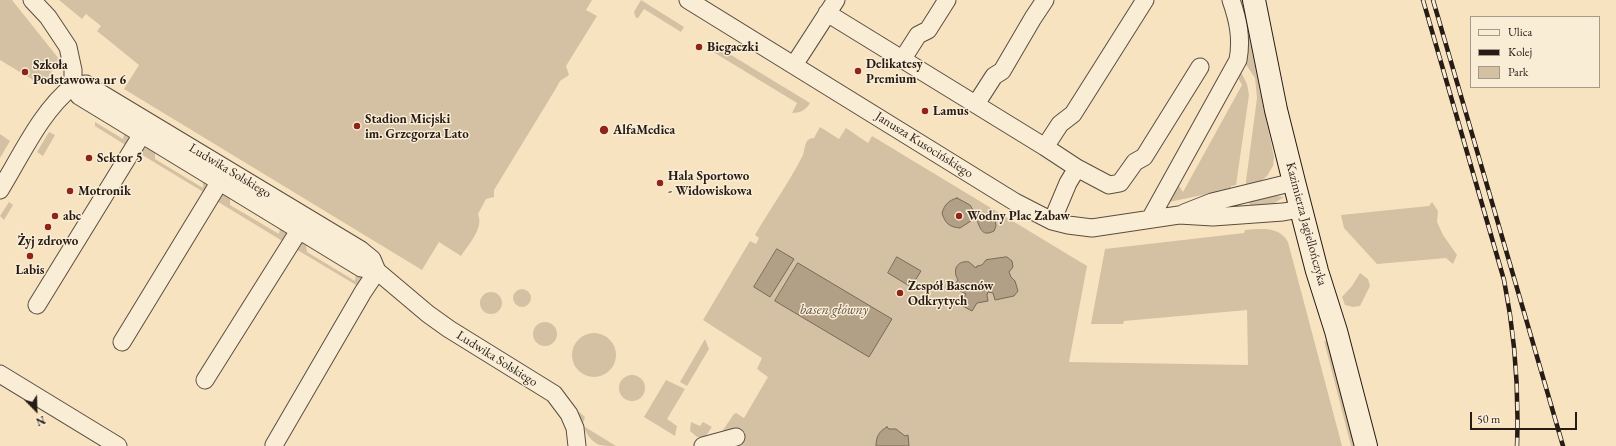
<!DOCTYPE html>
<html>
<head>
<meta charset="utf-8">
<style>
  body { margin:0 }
  #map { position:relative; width:1616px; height:446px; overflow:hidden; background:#f8e3c0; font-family:"EB Garamond",serif }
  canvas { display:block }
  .legend { position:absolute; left:1470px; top:16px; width:130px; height:72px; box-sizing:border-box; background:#faedd6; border:1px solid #a59989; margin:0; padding:5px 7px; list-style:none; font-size:12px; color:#261b15 }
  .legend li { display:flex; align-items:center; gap:8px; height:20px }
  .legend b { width:20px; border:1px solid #a59989 }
  .north { position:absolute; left:16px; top:390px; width:40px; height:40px; -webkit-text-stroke:3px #faedd6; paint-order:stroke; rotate:157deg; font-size:11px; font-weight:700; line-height:16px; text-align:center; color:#261b15 }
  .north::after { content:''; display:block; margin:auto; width:14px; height:18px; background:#261b15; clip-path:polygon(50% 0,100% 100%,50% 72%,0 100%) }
  .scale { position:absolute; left:1470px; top:412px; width:107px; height:18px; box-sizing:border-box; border:2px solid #261b15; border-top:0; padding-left:5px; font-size:12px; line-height:14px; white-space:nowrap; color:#261b15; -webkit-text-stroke:3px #faedd6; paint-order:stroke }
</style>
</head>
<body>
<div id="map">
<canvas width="1616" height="446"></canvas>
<ul class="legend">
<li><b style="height:5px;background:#faedd6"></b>Ulica</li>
<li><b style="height:5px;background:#261b15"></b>Kolej</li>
<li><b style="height:11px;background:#d4c1a3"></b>Park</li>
</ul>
<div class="north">N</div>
<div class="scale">50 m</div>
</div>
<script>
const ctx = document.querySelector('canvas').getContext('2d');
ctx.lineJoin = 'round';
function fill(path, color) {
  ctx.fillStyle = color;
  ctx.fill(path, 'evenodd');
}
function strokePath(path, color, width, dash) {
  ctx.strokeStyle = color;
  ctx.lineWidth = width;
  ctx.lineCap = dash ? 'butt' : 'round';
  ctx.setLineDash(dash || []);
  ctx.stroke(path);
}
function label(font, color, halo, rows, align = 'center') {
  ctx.font = font + ' "EB Garamond",serif';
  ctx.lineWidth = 3;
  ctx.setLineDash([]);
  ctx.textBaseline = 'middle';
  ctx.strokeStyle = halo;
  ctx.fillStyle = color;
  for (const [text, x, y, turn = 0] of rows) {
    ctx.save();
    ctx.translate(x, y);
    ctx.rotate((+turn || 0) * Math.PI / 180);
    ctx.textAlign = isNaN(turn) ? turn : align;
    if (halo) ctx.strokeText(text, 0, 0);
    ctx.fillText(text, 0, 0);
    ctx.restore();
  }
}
const green = new Path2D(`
  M0 0H12L59 59 43 86 0 60Z
  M59 0H592L586 10 597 16 566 66 569 75 560 81 555 90 494 190V197L486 199 478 214C484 228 469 244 461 256L439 242 422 270 124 89 139 65 97 31 101 26 86 14 82 19Z
  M641 0 684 27 681 32 644 9 638 18H636L634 12Z
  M1237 0H1243L1254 41 1266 119 1274 157 1273 166 1267 176 1260 182 1246 186V181L1257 98 1255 78 1243 60Z
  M713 44 810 103C806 110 800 113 792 113L797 103 710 50Z
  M1240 70 1247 84 1249 95 1236 185 1231 186V189L1169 202 1168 201 1177 183 1183 192 1242 85 1237 76Z
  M95 122 123 139 125 132 129 135 127 146 95 126Z
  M820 127 839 139 846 128 868 143 872 136 1087 266 1069 362 1248 365 1247 310 1124 321 1123 324H1091L1105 249 1244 233 1245 230C1261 229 1279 226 1288 242L1342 446H732L721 433 734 414 736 413 744 418 768 377 757 369 762 358 703 320 750 241 756 244 759 238 755 235C770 209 788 184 802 157 806 150 803 138 814 138Z
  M49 132 55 135 43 156 37 152Z
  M0 134 10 141 0 158Z
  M148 147 155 151V159L203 188V181L208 184 205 193 139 153 141 150Z
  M224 193 230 196V205L279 234 280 227 286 231V236L284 242 215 200Z
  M1276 196 1284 197 1273 204 1250 206 1249 202Z
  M9 202 13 205 4 220 0 216Z
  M1432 202 1438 211 1437 222 1443 235 1457 255 1453 264 1446 258 1377 264 1344 228 1341 215 1429 206Z
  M302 241 306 244 307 252 355 281 356 274 362 276 361 288 294 248Z
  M1360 273 1368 279 1370 286 1360 306 1353 307 1345 305 1342 297 1352 286Z
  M513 298a9 9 0 1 1 18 0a9 9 0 1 1-18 0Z
  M480 303a11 11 0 1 1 22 0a11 11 0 1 1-22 0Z
  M533 334a12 12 0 1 1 24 0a12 12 0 1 1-24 0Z
  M572 355a22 22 0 1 1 44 0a22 22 0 1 1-44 0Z
  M705 339 709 349 687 386 680 382Z
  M1324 341 1328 342 1357 446H1351Z
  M619 388a13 13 0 1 1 26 0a13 13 0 1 1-26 0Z
  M666 380 685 389 667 419 677 426 675 436 644 417Z
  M578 411 585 417 583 423 585 427 616 446C611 446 605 446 600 445 586 440 582 423 578 411Z
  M691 422 700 426 703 422 712 427 705 437H697L690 431Z`);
const water = new Path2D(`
  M957 198 970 205 976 215C982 219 988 216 995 220L996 226 994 231C982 237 981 229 977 221L974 219 960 228C949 227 945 223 942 213 945 204 948 201 957 198Z
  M777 249 794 259 770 297 754 287Z
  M897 257 921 271 911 287 888 273Z
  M1007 257 1012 261 1013 267 1009 272 1011 277 1015 281 1018 291 1014 296 995 300 993 293 988 292 987 295 988 301 977 303 972 311 959 304 966 294 953 287 958 280C952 270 957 260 969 262L976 268 977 266 982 265 986 260Z
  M798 263 892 319 869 357 775 301Z
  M887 427 889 429H896L905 436 908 435 909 446H876C876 437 879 431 887 427Z`);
const street = new Path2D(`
  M32 0 48 17 68 47 73 70V86L79 96 361 268 377 271 428 314 449 329 554 394 569 414 575 428 577 446
  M688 0 1015 202 1052 221 1068 225 1092 228 1179 215 1213 217 1283 212 1300 209
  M827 13 1045 147 1077 168 1068 183 1052 221
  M902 60 918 35 928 30 947 0
  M794 65 836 0
  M73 86 86 84 97 91 361 250 372 259 377 271
  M976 104 994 76 1002 71 1033 18 1045 0
  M1045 147 1060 124 1073 114 1145 0
  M1077 168 1109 185 1120 183 1135 162 1144 157 1200 67
  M0 190C21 156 41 111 73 86
  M1184 213 1212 202 1294 182
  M1150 219 1238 60C1242 38 1238 20 1231 0
  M37 305 147 126
  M122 342 225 173
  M0 374 118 446
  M205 380 305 221
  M274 445 363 292 377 271
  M703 446 736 437`);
const secondary = new Path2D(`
  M1254 0 1276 110 1294 182 1317 271 1336 331 1366 446`);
const rail = new Path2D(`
  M1423 0 1504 280C1515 335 1519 390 1517 446
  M1433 0 1563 446`);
const markers = [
  [699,47,4,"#8f2418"],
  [858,71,4,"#8f2418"],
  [25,72,4,"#8f2418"],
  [925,111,4,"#8f2418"],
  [357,126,4,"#8f2418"],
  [604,130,5,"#8f2418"],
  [89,158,4,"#8f2418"],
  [660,183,4,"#8f2418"],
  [70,191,4,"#8f2418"],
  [55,216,4,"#8f2418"],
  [959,216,4,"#8f2418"],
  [48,227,4,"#8f2418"],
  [30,256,4,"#8f2418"],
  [900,293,4,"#8f2418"]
];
const poiNames = [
  ["Biegaczki",707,47],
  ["Delikatesy",866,64],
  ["Premium",866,79],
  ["Szkoła",33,65],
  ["Podstawowa nr 6",33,80],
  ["Lamus",933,111],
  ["Stadion Miejski",365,119],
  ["im. Grzegorza Lato",365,134],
  ["AlfaMedica",613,130],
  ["Sektor 5",97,158],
  ["Hala Sportowo",668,176],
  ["- Widowiskowa",668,191],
  ["Motronik",78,191],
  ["abc",63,216],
  ["Wodny Plac Zabaw",967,216],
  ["Żyj zdrowo",48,241,"center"],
  ["Labis",30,270,"center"],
  ["Zespół Basenów",908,286],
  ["Odkrytych",908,301]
];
const streetNames = [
  ["Janusza Kusocińskiego",924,145,32],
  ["Ludwika Solskiego",230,171,31],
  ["Kazimierza Jagiellończyka",1306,224,75],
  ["Ludwika Solskiego",497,359,32]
];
const waterNames = [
  ["basen główny",834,310]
];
fill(green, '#d4c1a3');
fill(water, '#b19f86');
strokePath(water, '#796a59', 1);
strokePath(street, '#5a4d40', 19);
strokePath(secondary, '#261b15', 24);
strokePath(street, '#faedd6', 17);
strokePath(secondary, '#faedd6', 22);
strokePath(rail, '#261b15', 4.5);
strokePath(rail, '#faedd6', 3, [9]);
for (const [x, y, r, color] of markers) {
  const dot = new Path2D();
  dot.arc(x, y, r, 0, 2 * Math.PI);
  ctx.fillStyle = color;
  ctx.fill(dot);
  strokePath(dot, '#faedd6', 1.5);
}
label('bold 13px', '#261b15', '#faedd6', poiNames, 'left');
label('13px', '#261b15', '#faedd6', streetNames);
label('italic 14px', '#5e5042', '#faedd6', waterNames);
</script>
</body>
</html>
